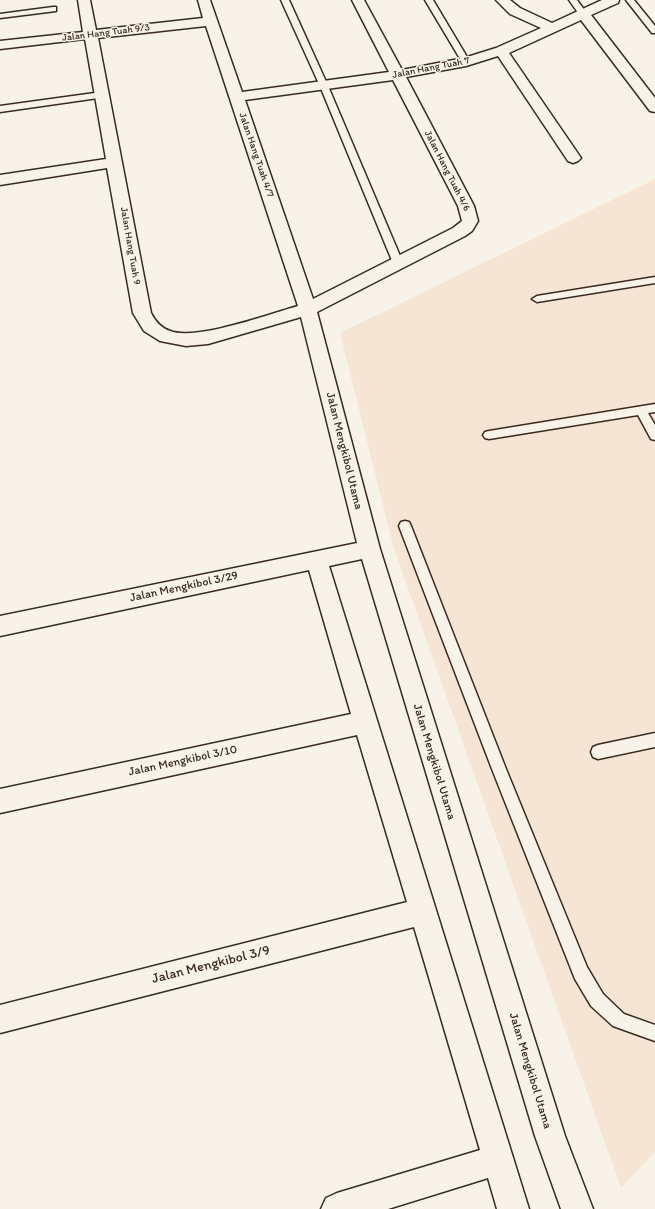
<!DOCTYPE html>
<html>
<head>
<meta charset="utf-8">
<style>
  body { margin:0 }
  canvas { display:block; background:#f7f3e8 }
</style>
</head>
<body>
<canvas width="655" height="1209"></canvas>
<script>
const ctx = document.querySelector('canvas').getContext('2d');
ctx.lineJoin = 'round';
function fill(path, color) {
  ctx.fillStyle = color;
  ctx.fill(path, 'evenodd');
}
function strokePath(path, color, width, dash) {
  ctx.strokeStyle = color;
  ctx.lineWidth = width;
  ctx.lineCap = dash ? 'butt' : 'round';
  ctx.setLineDash(dash || []);
  ctx.stroke(path);
}
function label(font, color, halo, rows, align = 'center') {
  ctx.font = font + ' Itim,sans-serif';
  ctx.lineWidth = 3;
  ctx.setLineDash([]);
  ctx.textBaseline = 'middle';
  ctx.strokeStyle = halo;
  ctx.fillStyle = color;
  for (const [text, x, y, turn = 0] of rows) {
    ctx.save();
    ctx.translate(x, y);
    ctx.rotate((+turn || 0) * Math.PI / 180);
    ctx.textAlign = isNaN(turn) ? turn : align;
    if (halo) ctx.strokeText(text, 0, 0);
    ctx.fillText(text, 0, 0);
    ctx.restore();
  }
}
const built = new Path2D(`
  M655 179V1152L621 1188 393 546 340 333Z`);
const lane = new Path2D(`
  M281 0H289L328 86 403 263 402 265H394L393 263 320 86Z
  M425 0H433L470 62 469 64H463L462 62Z
  M569 0H577L588 15 587 17H581Z
  M626 0H634L655 26V33H652Z
  M53 7H56V11L0 18V14Z
  M102 92 105 93 106 95 105 97 0 112V106Z
  M655 277V283L537 302 532 299 537 296Z
  M655 404V412L648 413 655 425V440L651 439 638 415 489 439 485 438 483 435 485 432 489 431Z
  M405 521 409 522 411 526 506 769 587 967 603 994 624 1014 655 1025V1041L613 1026 591 1006 575 979 492 769 399 526 401 522Z
  M655 733V747L598 759 593 757 591 752 593 747 598 745Z`);
const street = new Path2D(`
  M78 0H90L96 30 203 18 198 0H210L242 92 389 72 352 0H364L402 70 464 58 496 48 541 28 510 14 496 0H510L520 8 552 23 602 0H619L618 3 591 15 655 98V112L650 111 581 20 509 53 581 158 578 161 573 163 568 161 498 56 466 66 406 77 474 206 478 221 472 231 465 236 317 312 380 549 565 1136 593 1209H561L535 1136 362 559 329 566 529 1209H497L488 1178 388 1209H321L326 1198 337 1193 480 1150 414 927 0 1033V1005L407 902 357 735 0 813V789L351 714 309 570 0 636V616L357 543 301 317 208 344 186 346 160 341 144 331 133 313 107 168 0 185V175L106 159 85 39 0 49V41L83 32ZM206 26 298 306C270 314 196 341 170 331 161 328 155 321 151 313L98 38ZM393 80 458 206 462 221 453 228 313 299 245 100Z`);
const farStreetnames = [
  ["Jalan Hang Tuah 9/3",106,33,-7],
  ["Jalan Hang Tuah 7",431,68,-11],
  ["Jalan Hang Tuah 4/7",256,155,71],
  ["Jalan Hang Tuah 4/6",447,171,63],
  ["Jalan Hang Tuah 9",130,246,80]
];
const streetNames = [
  ["Jalan Mengkibol Utama",344,451,76],
  ["Jalan Mengkibol 3/29",184,587,-12],
  ["Jalan Mengkibol 3/10",183,761,-12],
  ["Jalan Mengkibol Utama",434,762,73],
  ["Jalan Mengkibol Utama",530,1071,73]
];
const nearStreetnames = [
  ["Jalan Mengkibol 3/9",211,965,-14]
];
fill(built, '#f6e5d4');
strokePath(lane, '#3b2a1e', 3);
strokePath(street, '#3b2a1e', 3);
fill(lane, '#f7f3e8');
fill(street, '#f7f3e8');
label('10px', '#3b2a1e', '#f7f3e8', farStreetnames);
label('12px', '#3b2a1e', '#f7f3e8', streetNames);
label('14px', '#3b2a1e', '#f7f3e8', nearStreetnames);
</script>
</body>
</html>
